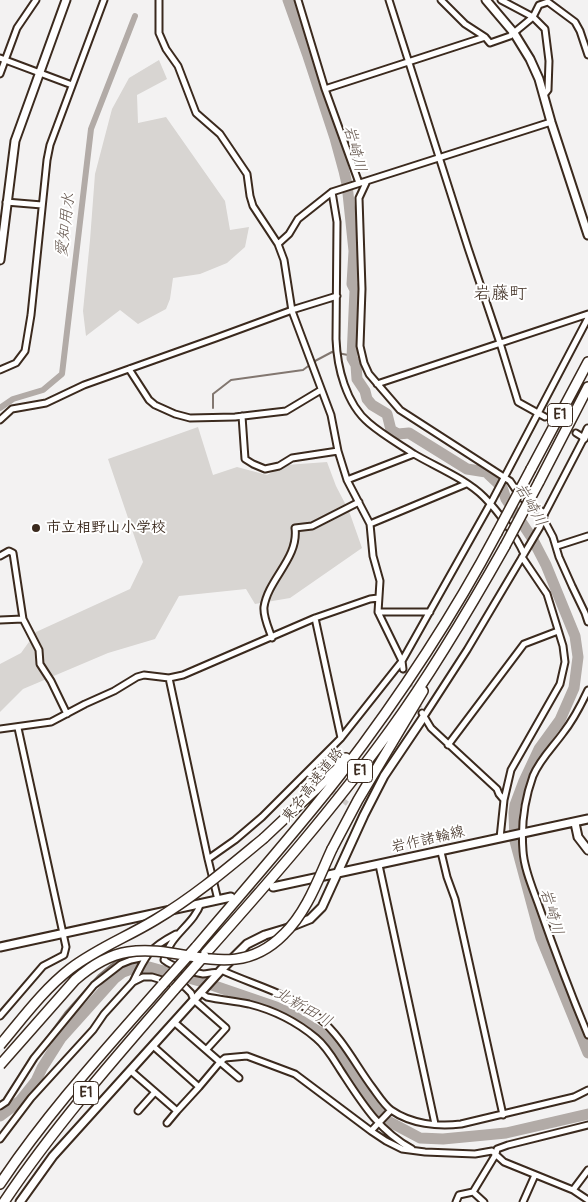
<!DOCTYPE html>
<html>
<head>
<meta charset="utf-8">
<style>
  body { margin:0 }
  canvas { display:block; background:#f3f2f2 }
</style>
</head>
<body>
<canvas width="588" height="1202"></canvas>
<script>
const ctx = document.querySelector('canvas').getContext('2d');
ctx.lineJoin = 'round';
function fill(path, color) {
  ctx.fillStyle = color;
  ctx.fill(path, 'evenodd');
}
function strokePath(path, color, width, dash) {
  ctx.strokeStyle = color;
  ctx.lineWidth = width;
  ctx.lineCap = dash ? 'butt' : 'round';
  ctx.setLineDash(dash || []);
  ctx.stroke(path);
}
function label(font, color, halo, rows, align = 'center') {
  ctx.font = font + ' Pangolin,"Klee One",sans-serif';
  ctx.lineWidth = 4;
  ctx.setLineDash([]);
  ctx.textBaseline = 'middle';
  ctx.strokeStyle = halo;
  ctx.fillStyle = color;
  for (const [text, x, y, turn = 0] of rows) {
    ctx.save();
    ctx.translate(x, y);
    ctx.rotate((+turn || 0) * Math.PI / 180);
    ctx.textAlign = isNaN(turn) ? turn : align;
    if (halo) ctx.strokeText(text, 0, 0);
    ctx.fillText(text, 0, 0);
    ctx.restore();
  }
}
const green = new Path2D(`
  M159 60 167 79 137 95 138 123 166 117 225 201 230 230 249 227 245 247 227 263 200 274 173 278 170 299 166 309 138 324 120 310 86 336 83 311 90 240 95 174 112 109 129 78Z
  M198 427 213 475 237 467 267 475 286 465 327 462 336 486 349 511 362 548 290 598 255 604 246 589 179 596 155 639 108 653 23 689 0 712V664L21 653 36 632 130 589 143 562 108 459Z`);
const stream = new Path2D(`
  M213 408V394L231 380 303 370 315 361 332 352 348 355 352 358
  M43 1043 65 1013 99 975 116 961 131 956
  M0 1103 6 1098`);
const canal = new Path2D(`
  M0 408 13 399 43 390 62 374 91 129 135 16`);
const river = new Path2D(`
  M288 0 308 56 335 138 344 171 347 184 354 251 352 284 355 290 352 358 356 365 357 379 365 391 367 399 372 405 387 414 391 430 398 434 409 433 467 469 486 472 502 487 506 499 532 538 546 565 575 636 578 657 574 688 560 720 539 749 524 781 515 805 514 813 515 841 541 938 588 1053
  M0 1116 20 1101 36 1081 42 1068 61 1038 114 979 123 972 134 968 149 967 203 982 276 1007 287 1012 319 1032 340 1052 377 1110 388 1121 420 1138 443 1139 506 1133 588 1114`);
const streetTunnel = new Path2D(`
  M545 417 576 433
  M403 669 422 713
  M320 782 354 809`);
const secondaryTunnel = new Path2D(`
  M239 895 262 890`);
const street = new Path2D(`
  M159 0V33L166 49 178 66 196 113 220 134 247 174 250 196 253 206 278 244 284 260 292 311 331 415 338 451 347 480 370 524 373 556 380 581 378 612 402 661 403 669
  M298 0 325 89 359 183
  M389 0 468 248 500 343 518 402 545 417
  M441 0 465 24 485 37 490 43 510 36 533 17 539 5 548 2 575 22 580 31 588 55
  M501 0 533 17 545 29 549 61 548 90 544 95
  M0 58 72 85
  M0 74 17 28 36 0
  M325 89 485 37
  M366 183 359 198 362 289 360 346 364 363 369 374 400 410 510 481 520 496 530 505 545 513
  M332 192 337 222 336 339C337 367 346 404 369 423 383 435 399 444 414 454
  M6 202 42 205
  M278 244 289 234 298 219 332 192 551 122
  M129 369 149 400 155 405 175 414 190 418 235 417 286 411 321 390
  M0 370 16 363 25 351 31 315 47 160 50 145 104 0
  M377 384 588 314
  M242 416 245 459 253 464 265 469 279 466 292 458 338 451
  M0 420 12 409 46 403 84 385 216 338 295 309 337 296
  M347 480 414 454C436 467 466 479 484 497 498 511 516 536 524 554
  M544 520 553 537 559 557 572 586 585 613 588 622
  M370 524 466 484
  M557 546 588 536
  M0 556 9 551 13 553 23 619 39 650 40 664 51 681 67 714
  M378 612H430
  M315 618 341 738
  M0 620 23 619
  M272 638C269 629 263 617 264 607 268 579 299 558 295 528L312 526 359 502
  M169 678 208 859 218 900
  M588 690C581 705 574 719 563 733 553 747 540 759 533 776 524 801 521 826 523 851 524 869 533 889 539 906 554 949 570 992 588 1035
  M422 713 431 728 497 789 499 794 504 800 500 838
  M423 718 467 650 540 527 545 513 584 438 576 433
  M0 729 51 722 85 704 114 691 137 677 144 675 169 678 183 675 315 618 370 599 378 598
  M448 745 524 644 558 631
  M307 772 316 779
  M504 800 511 770 560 684 565 662 563 646 547 594 522 557
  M441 852 447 877 455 899 503 1115
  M208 859 235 840 262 817 341 738 402 661 493 499 588 318
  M379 865 435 1124
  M201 903C193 926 170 934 164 960 173 967 190 972 203 974 209 974 213 971 219 973
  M221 970C253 985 292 994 319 1018 342 1037 355 1064 372 1087 378 1095 384 1105 391 1110 411 1124 438 1127 461 1124L574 1097 588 1090
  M133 982C146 955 149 948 176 934
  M201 993 207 997C221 1000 235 1001 249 1004 273 1010 297 1022 316 1038 327 1047 334 1060 341 1071 362 1103 378 1130 412 1149
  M0 1016 43 966 64 955 66 947 18 728
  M174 1022 220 1062 225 1058 247 1056 295 1074 371 1131 386 1141 402 1149 425 1152 475 1154 492 1151 504 1162 573 1190 588 1200
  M153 1046 199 1087
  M131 1071 177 1111 199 1087 220 1062 239 1078
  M0 1106 6 1102 34 1058 94 985 121 964 131 960 145 957
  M138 1111 155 1092
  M167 1123 177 1111
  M371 1131 391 1110
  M0 1139 31 1098 93 1030 104 1014 133 982 143 977H152L185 987 191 993 194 1000 226 1028 206 1050
  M573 1190 588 1170
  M473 1192 484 1202
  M456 1202 459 1195 473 1192 496 1154 497 1149 508 1145 588 1125
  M523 1202 535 1175`);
const secondary = new Path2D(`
  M486 0 514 33 530 59 539 79 551 122 588 235
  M0 260 15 141 66 0
  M584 438 588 429
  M575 823 578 837 588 850
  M273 887 588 819
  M0 947 231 897
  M20 1202 53 1156 221 970 247 944 265 935 285 929 310 919 322 907 364 815 384 776 423 718`);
const highway = new Path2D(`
  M531 469 588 362
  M539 482 588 387
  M264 838 315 790 346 758
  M332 849 358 800 423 691
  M196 947C244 890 294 834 340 775 398 699 452 618 497 533
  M205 954C270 881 334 808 391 729 433 671 470 608 505 546
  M0 1184C48 1112 107 1048 163 984
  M4 1202C55 1126 115 1058 175 989`);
const highwayBridge = new Path2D(`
  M497 533 531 469
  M505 546 539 482
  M163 984 196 947
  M175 989 204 956
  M0 1045C22 1019 43 990 70 969 96 949 127 937 155 920 194 897 229 867 264 838
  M0 1065 75 980C91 966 108 955 128 952 183 943 234 985 284 934 307 912 319 877 332 849`);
const markers = [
  [36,528,5,"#3b2a1e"]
];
const shields = [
  [560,415,25],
  [360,771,25],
  [86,1093,25]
];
const shieldNames = [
  ["E1",560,415],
  ["E1",360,771],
  ["E1",86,1093]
];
const poiNames = [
  ["市立相野山小学校",46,528]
];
const streetNames = [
  ["東名高速道路",313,785,-52],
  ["岩作諸輪線",428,840,-13]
];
const waterNames = [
  ["岩崎川",354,149,75],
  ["愛知用水",66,225,-83],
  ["岩崎川",530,505,60],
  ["岩崎川",551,912,74],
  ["北新田川",303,1008,30]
];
const quarterNames = [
  ["岩藤町",500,294]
];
fill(green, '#d8d5d2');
strokePath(stream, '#827770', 2);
strokePath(canal, '#b2aba7', 6);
strokePath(river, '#b2aba7', 11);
strokePath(streetTunnel, '#cecac8', 5, [5, 2.5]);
strokePath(secondaryTunnel, '#cecac8', 7, [7, 3.5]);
strokePath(street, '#3b2a1e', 9);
strokePath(secondary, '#3b2a1e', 11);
strokePath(highway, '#3b2a1e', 12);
strokePath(street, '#fff', 5);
strokePath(secondary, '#fff', 7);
strokePath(highway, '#fff', 9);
strokePath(highwayBridge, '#3b2a1e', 12, []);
strokePath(highwayBridge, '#fff', 9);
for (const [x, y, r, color] of markers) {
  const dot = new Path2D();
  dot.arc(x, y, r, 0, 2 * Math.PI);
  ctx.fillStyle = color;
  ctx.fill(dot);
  strokePath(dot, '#fff', 2);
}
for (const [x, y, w] of shields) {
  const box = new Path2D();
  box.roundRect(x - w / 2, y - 11.5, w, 23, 4);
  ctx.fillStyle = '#fff';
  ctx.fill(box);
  strokePath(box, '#3b2a1e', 1);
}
label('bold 14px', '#3b2a1e', null, shieldNames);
label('bold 15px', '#3b2a1e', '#fff', poiNames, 'left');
label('15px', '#3b2a1e', '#fff', streetNames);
label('italic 16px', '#65574e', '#fff', waterNames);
label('18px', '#3b2a1e', '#fff', quarterNames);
</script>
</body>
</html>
